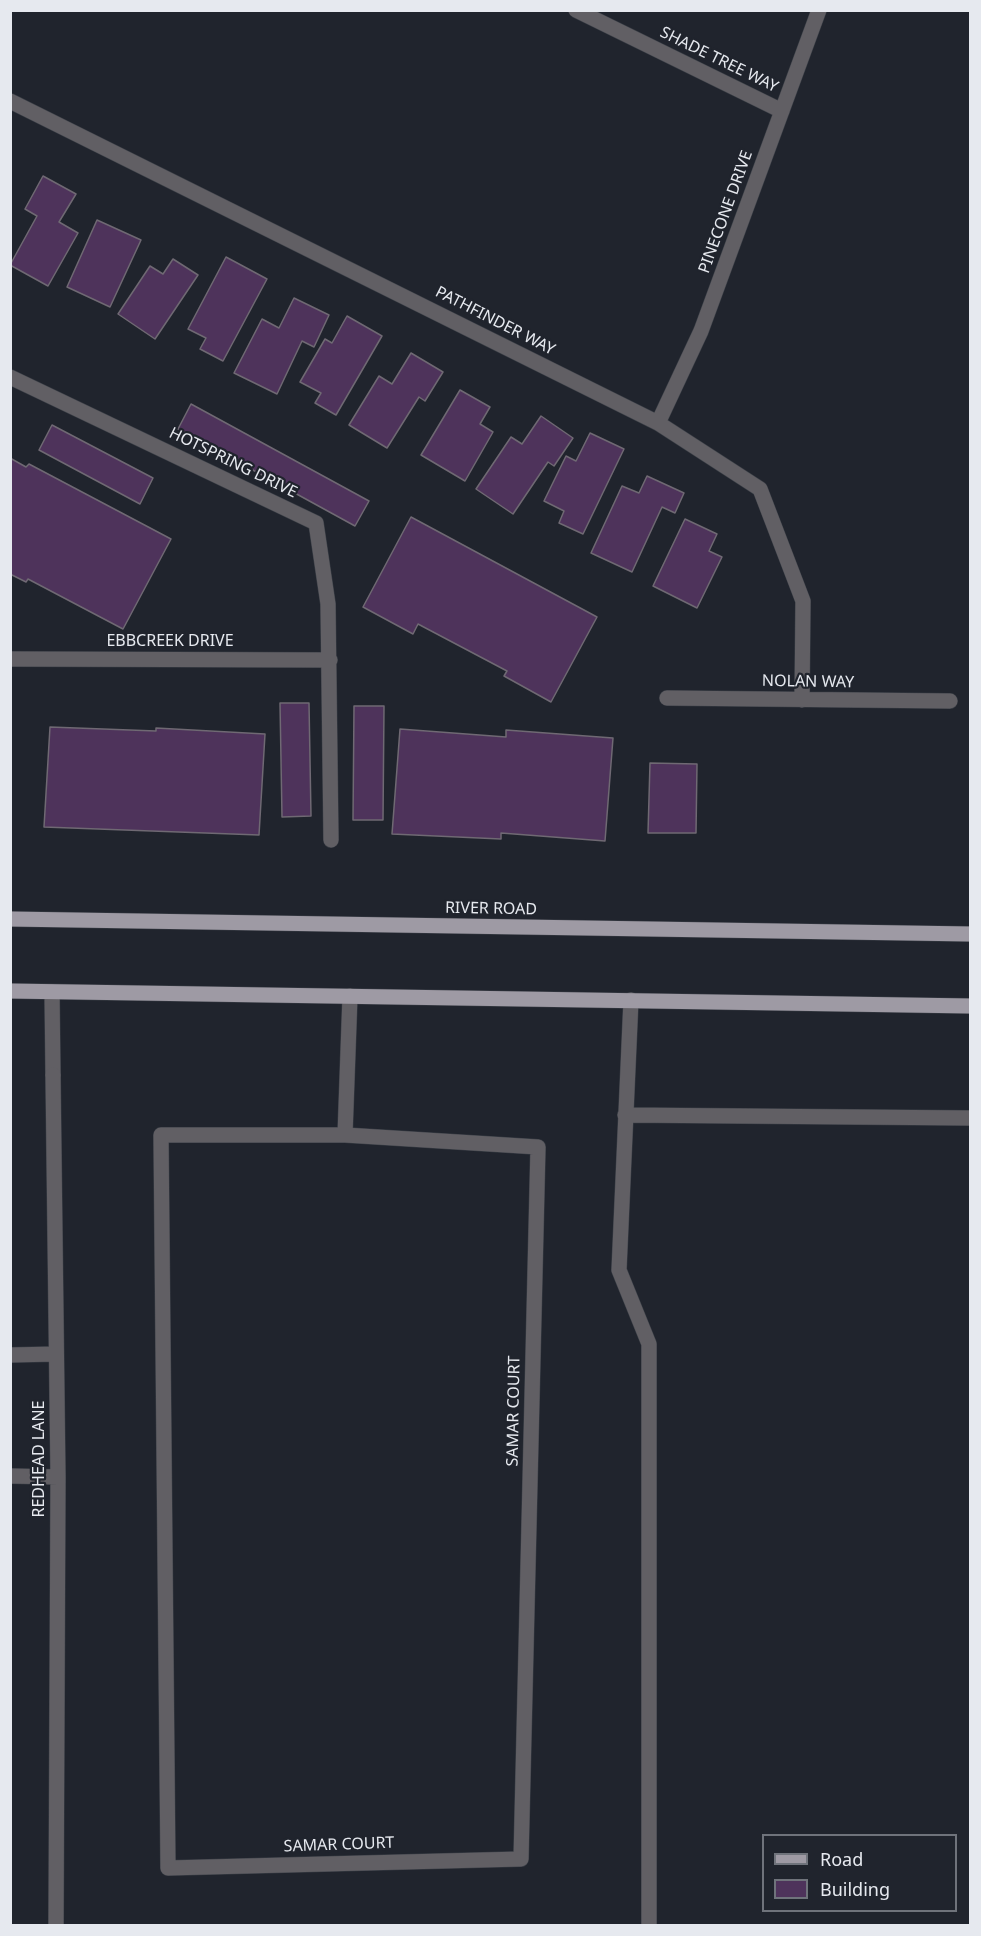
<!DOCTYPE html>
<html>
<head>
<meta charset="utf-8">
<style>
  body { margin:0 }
  #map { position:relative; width:981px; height:1936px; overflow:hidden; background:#20242d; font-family:"Noto Sans",sans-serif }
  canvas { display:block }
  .frame { position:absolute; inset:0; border:12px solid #e6e9ef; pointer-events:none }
  .legend { position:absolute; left:762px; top:1834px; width:195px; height:78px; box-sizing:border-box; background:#20242d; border:2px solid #6f737b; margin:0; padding:8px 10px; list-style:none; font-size:18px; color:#e6e9ef }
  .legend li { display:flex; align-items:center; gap:12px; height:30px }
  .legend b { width:30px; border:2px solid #6f737b }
</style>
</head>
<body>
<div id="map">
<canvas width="981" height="1936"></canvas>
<div class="frame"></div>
<ul class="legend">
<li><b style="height:8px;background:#9e9aa4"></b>Road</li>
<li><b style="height:16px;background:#4e335b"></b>Building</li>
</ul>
</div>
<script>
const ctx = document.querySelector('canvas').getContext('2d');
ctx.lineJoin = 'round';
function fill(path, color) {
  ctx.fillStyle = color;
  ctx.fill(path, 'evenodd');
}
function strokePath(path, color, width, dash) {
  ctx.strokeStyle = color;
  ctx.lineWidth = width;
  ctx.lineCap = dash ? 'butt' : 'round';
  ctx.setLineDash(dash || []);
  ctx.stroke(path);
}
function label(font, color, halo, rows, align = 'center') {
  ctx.font = font + ' "Noto Sans",sans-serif';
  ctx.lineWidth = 4.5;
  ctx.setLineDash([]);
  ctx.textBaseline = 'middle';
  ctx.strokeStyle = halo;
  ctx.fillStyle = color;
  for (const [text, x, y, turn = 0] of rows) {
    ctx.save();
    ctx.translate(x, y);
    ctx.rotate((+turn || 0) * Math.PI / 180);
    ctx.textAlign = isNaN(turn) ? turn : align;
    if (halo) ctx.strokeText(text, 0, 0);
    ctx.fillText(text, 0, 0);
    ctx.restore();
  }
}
const building = new Path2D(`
  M43 176 76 194 59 222 78 233 48 286 10 265 37 216 25 209Z
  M97 220 141 240 110 307 67 287Z
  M226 257 267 279 223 361 200 349 206 338 188 329Z
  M173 259 198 275 155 339 118 314 150 266 163 274Z
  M294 298 329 315 314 347 302 341 277 394 234 373 262 319 279 328Z
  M347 316 382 336 336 415 315 403 321 393 300 382 325 339 332 343Z
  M411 353 443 372 425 401 419 397 387 448 349 425 379 376 392 384Z
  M460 390 490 407 480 424 493 432 465 481 421 455Z
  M191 404 369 501 355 526 178 429Z
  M541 416 573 438 554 466 548 462 513 514 476 489 511 437 522 444Z
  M52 425 153 478 140 504 39 450Z
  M590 433 624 449 583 534 559 523 564 511 544 501 566 456 576 461Z
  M10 458 26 467 29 464 171 539 123 629 28 579 26 582 10 574Z
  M647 476 684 493 675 513 662 507 632 572 591 553 622 486 639 493Z
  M411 517 597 617 551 702 504 676 507 671 418 624 413 634 363 607Z
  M685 519 717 534 709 551 722 557 697 608 653 586Z
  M280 703H309L311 816 282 817Z
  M354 706H384L383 820H353Z
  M50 727 156 731V728L265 734 259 835 44 827Z
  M400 729 506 737V730L613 738 605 841 501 833V839L392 834Z
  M650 763 697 764 696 833H648Z`);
const service = new Path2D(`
  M52 992 53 1075`);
const minor = new Path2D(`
  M576 10 782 111
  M10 101 658 423 760 489 803 601 802 700
  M10 377 316 523 328 604 331 840
  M658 423 701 331 819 10
  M10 659 330 660
  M667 698 950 701
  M631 1000 619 1270 649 1344V1926
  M53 1075 58 1477 56 1926
  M625 1115 970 1118
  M161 1135H345L538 1147 521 1859 168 1868Z
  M345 1135 350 996
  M10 1355 56 1354
  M10 1476 58 1477`);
const primary = new Path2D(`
  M10 919 970 934
  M10 991 970 1006`);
const streetNames = [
  ["SHADE TREE WAY",719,60,26],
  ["PINECONE DRIVE",726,212,-70],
  ["PATHFINDER WAY",495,321,27],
  ["HOTSPRING DRIVE",233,463,26],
  ["EBBCREEK DRIVE",170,641],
  ["NOLAN WAY",808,682,1],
  ["RIVER ROAD",491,909,1],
  ["SAMAR COURT",514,1411,-89],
  ["REDHEAD LANE",39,1459,-90],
  ["SAMAR COURT",339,1845,-2]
];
fill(building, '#4e335b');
strokePath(building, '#6f6973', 1.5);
strokePath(service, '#3c4048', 16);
strokePath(minor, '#3c4048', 16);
strokePath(primary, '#3c4048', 16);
strokePath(service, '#615f64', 15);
strokePath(minor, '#615f64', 15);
strokePath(primary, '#9e9aa4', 15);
label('16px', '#e6e9ef', '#20242d', streetNames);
</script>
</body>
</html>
